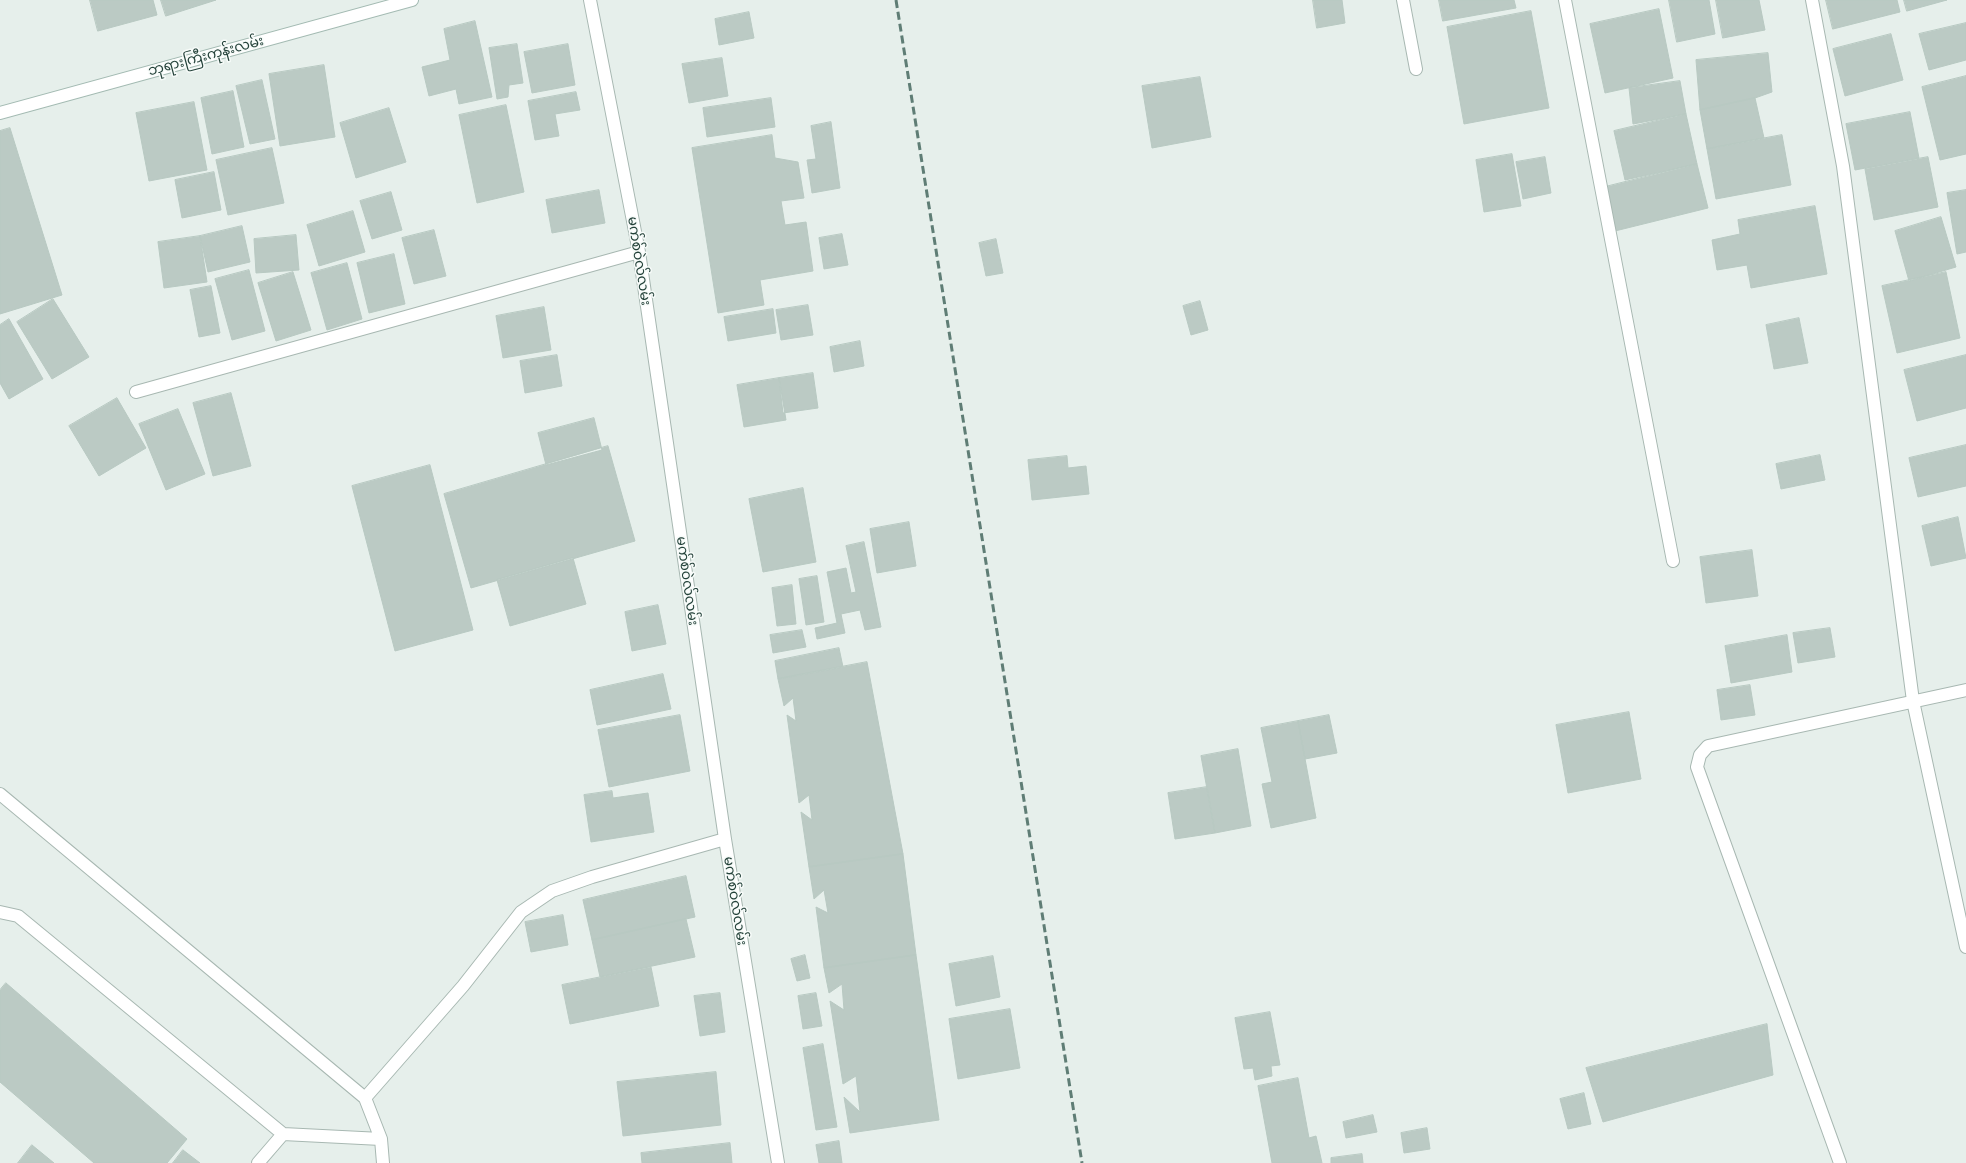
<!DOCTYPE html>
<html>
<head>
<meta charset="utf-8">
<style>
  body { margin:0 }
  canvas { display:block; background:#e6efeb }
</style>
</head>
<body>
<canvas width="1966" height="1163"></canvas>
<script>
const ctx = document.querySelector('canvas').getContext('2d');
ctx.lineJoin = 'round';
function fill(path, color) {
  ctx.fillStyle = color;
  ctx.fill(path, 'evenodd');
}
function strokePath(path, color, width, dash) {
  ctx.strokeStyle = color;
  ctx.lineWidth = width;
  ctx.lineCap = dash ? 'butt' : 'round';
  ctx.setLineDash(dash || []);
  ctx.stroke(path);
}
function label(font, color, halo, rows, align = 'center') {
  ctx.font = font + ' Cabin,"Noto Sans Myanmar",sans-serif';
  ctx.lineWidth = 3;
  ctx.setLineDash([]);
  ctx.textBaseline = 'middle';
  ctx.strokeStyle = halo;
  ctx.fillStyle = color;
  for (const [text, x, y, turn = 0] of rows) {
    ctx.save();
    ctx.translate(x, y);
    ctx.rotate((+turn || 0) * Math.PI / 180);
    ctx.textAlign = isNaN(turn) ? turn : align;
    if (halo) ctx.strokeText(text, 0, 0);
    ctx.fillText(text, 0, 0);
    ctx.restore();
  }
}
const building = new Path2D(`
  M90 0H153L157 15 98 31Z
  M161 0H216L166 16Z
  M1313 0H1342L1345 23 1317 28Z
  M1439 0H1514L1516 8 1443 21Z
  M1669 0H1709L1715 34 1677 42Z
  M1716 0H1759L1765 30 1723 38Z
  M1826 0H1897L1900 12 1833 29Z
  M1904 0H1947L1907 11Z
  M1659 9 1673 78 1605 93 1590 24Z
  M1531 11 1549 108 1464 124 1447 27Z
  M749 12 754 38 719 45 715 19Z
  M475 21 492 97 459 104 456 89 429 96 422 67 450 60 444 29Z
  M1966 23V60L1929 70 1919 34Z
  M1891 34 1903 80 1845 96 1833 49Z
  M517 44 523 83 509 85 508 97 497 99 489 48Z
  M568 44 575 85 532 93 524 52Z
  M1768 53 1772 92 1755 98 1700 110 1696 60Z
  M722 58 728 96 689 103 682 64Z
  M324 65 335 137 280 146 269 74Z
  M1966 76V154L1940 160 1922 87Z
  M1200 77 1211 137 1152 148 1142 86Z
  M262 80 275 139 250 144 236 86Z
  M1680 81 1686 114 1633 124 1629 88Z
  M233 91 244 147 212 154 201 98Z
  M576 92 580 110 555 114 559 136 535 140 528 101Z
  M771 98 775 127 707 137 703 108Z
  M1755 98 1764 138 1707 149 1700 110Z
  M194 102 207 170 149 181 136 113Z
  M506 105 524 192 477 203 459 115Z
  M389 108 406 162 356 178 340 123Z
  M1910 112 1919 158 1855 170 1846 124Z
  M1686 114 1697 164 1625 180 1614 131Z
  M831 122 840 188 812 193 807 160 816 159 811 126Z
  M10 128 62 295 0 314V131Z
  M772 135 775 158 798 162 804 198 781 201 785 225 806 222 813 271 760 280 764 305 718 313 692 148Z
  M1782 135 1791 185 1716 199 1707 149Z
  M272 148 284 203 228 215 216 160Z
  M1512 154 1521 206 1484 212 1476 160Z
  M1545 157 1551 193 1523 199 1516 162Z
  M1928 157 1938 207 1874 220 1865 169Z
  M1697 164 1708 208 1615 231 1605 187Z
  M214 172 221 210 182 218 175 180Z
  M599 190 605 223 552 233 546 200Z
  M1966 190V252L1957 254 1947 193Z
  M391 192 402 230 372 239 360 201Z
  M1815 206 1827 274 1751 288 1747 265 1717 270 1712 240 1740 234 1738 220Z
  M353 211 365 252 319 266 307 225Z
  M1941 217 1956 267 1909 281 1895 231Z
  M242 226 250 262 208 272 200 236Z
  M434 230 446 276 414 284 402 238Z
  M842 234 848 265 824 269 819 238Z
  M296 235 299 270 256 273 254 239Z
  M200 236 207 282 164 288 158 242Z
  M996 239 1003 273 986 276 979 243Z
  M394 254 405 304 369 313 357 263Z
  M347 263 362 319 327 330 311 273Z
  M249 270 265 331 232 340 215 279Z
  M293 272 311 330 276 341 258 283Z
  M1946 272 1960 338 1897 353 1882 286Z
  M211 286 220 333 199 337 190 290Z
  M53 299 89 357 52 379 17 322Z
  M1200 301 1208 330 1191 335 1183 306Z
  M808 305 813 335 781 340 776 310Z
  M544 307 551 350 503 358 496 316Z
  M773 309 776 333 728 341 724 317Z
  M1799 318 1808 363 1774 369 1766 325Z
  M9 319 43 379 9 399 0 383V325Z
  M860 341 864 366 834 372 830 347Z
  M557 355 562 386 525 393 520 361Z
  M1966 355V408L1917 421 1904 370Z
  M813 373 818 408 783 413 779 378Z
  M779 378 786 420 744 427 737 385Z
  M231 393 251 466 213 476 193 403Z
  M117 398 146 448 99 476 69 426Z
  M178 409 205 474 166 490 139 424Z
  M594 418 602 450 546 465 538 433Z
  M1966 445V486L1918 497 1909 458Z
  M608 446 635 541 471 588 444 494Z
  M1820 455 1825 480 1781 489 1776 464Z
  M1067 456 1068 468 1086 466 1089 494 1032 500 1028 460Z
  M430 465 473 630 395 651 352 486Z
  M803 488 816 562 763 572 749 499Z
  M1958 517 1966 558 1931 566 1922 526Z
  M909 522 916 566 877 573 870 529Z
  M864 542 881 627 865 630 860 610 841 614 845 633 817 639 815 628 837 623 827 572 846 568 851 593 856 592 846 546Z
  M1752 550 1758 596 1706 603 1700 557Z
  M573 558 586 604 510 626 497 580Z
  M817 576 824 622 806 625 799 579Z
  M792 585 796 624 777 626 772 588Z
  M658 605 666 644 632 651 625 612Z
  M1830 628 1835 657 1798 663 1793 633Z
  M802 630 806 647 773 653 770 635Z
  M1787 635 1792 672 1731 683 1725 646Z
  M839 648 843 667 778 679 775 661Z
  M867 662 903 854 809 867 801 812 812 820 809 795 799 803 787 715 796 721 793 698 784 706 778 679Z
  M663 674 671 709 597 725 590 690Z
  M1750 685 1755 715 1721 720 1717 690Z
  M1629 712 1641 779 1568 793 1556 725Z
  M680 715 690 771 609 787 598 730Z
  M1329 715 1337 753 1305 759 1298 721Z
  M1298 721 1316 818 1271 828 1262 784 1272 782 1261 728Z
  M1238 749 1251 826 1215 833 1201 756Z
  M1207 787 1215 833 1175 839 1168 793Z
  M612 791 613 798 648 793 654 832 591 842 584 795Z
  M903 854 916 955 824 968 816 907 828 913 824 890 814 899 809 867Z
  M686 876 695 917 592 940 583 900Z
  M563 915 568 945 531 952 525 922Z
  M686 919 695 957 600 977 592 940Z
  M805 955 810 978 797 981 791 959Z
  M916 955 939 1120 850 1133 844 1097 860 1112 856 1076 843 1084 830 1001 844 1010 842 984 829 993 824 968Z
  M993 956 1000 997 956 1006 949 964Z
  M651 967 659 1006 570 1024 562 985Z
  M6 983 187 1139 167 1163H94L0 1082V990Z
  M720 993 725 1032 700 1036 694 996Z
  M816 993 822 1026 803 1029 798 996Z
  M1010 1009 1020 1068 958 1079 949 1019Z
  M1270 1012 1280 1065 1271 1066 1272 1076 1255 1080 1253 1068 1244 1069 1235 1018Z
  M1767 1024 1773 1075 1603 1122 1586 1068Z
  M823 1044 837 1127 816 1130 803 1048Z
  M716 1072 721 1125 623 1136 617 1082Z
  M1298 1078 1309 1138 1316 1136 1322 1163H1272L1258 1086Z
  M1584 1093 1591 1124 1568 1129 1560 1099Z
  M1373 1115 1377 1132 1346 1138 1343 1122Z
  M1427 1128 1430 1149 1404 1153 1401 1133Z
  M839 1141 842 1163H819L816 1145Z
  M730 1143 732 1163H642L641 1153Z
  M32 1145 54 1163H18Z
  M183 1150 200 1163H173Z
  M1362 1154 1363 1163H1331V1158Z`);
const street = new Path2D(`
  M590 0 639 252 725 839 778 1163
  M1403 0 1416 69
  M1565 0 1673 561
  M1812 0 1843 166 1913 701 1966 947
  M136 392 639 252
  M0 794 365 1098 381 1139
  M0 912 18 916 283 1134 258 1163
  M365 1098 463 986 521 912 552 891 592 877 725 839
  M283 1134 381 1139 383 1163
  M1840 1163 1697 767 1700 755 1708 746 1966 690`);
const secondary = new Path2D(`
  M0 113 412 0`);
const rail = new Path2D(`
  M896 0 1082 1163`);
const streetNames = [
  ["ဘုရားကြီးကုန်းလမ်း",206,56,-15],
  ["မက်စ်ဝဲလ်လမ်း",639,261,81],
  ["မက်စ်ဝဲလ်လမ်း",687,581,82],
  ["မက်စ်ဝဲလ်လမ်း",735,901,81]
];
fill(building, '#bbcac4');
strokePath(building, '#b8c9c2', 1);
strokePath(street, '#a8b8b2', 14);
strokePath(secondary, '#a4bbb3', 14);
strokePath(street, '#fff', 12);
strokePath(secondary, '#fff', 12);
strokePath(rail, '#5f7d75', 3, [8, 4]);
label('14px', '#24423a', '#f7fbf9', streetNames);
</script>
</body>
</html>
